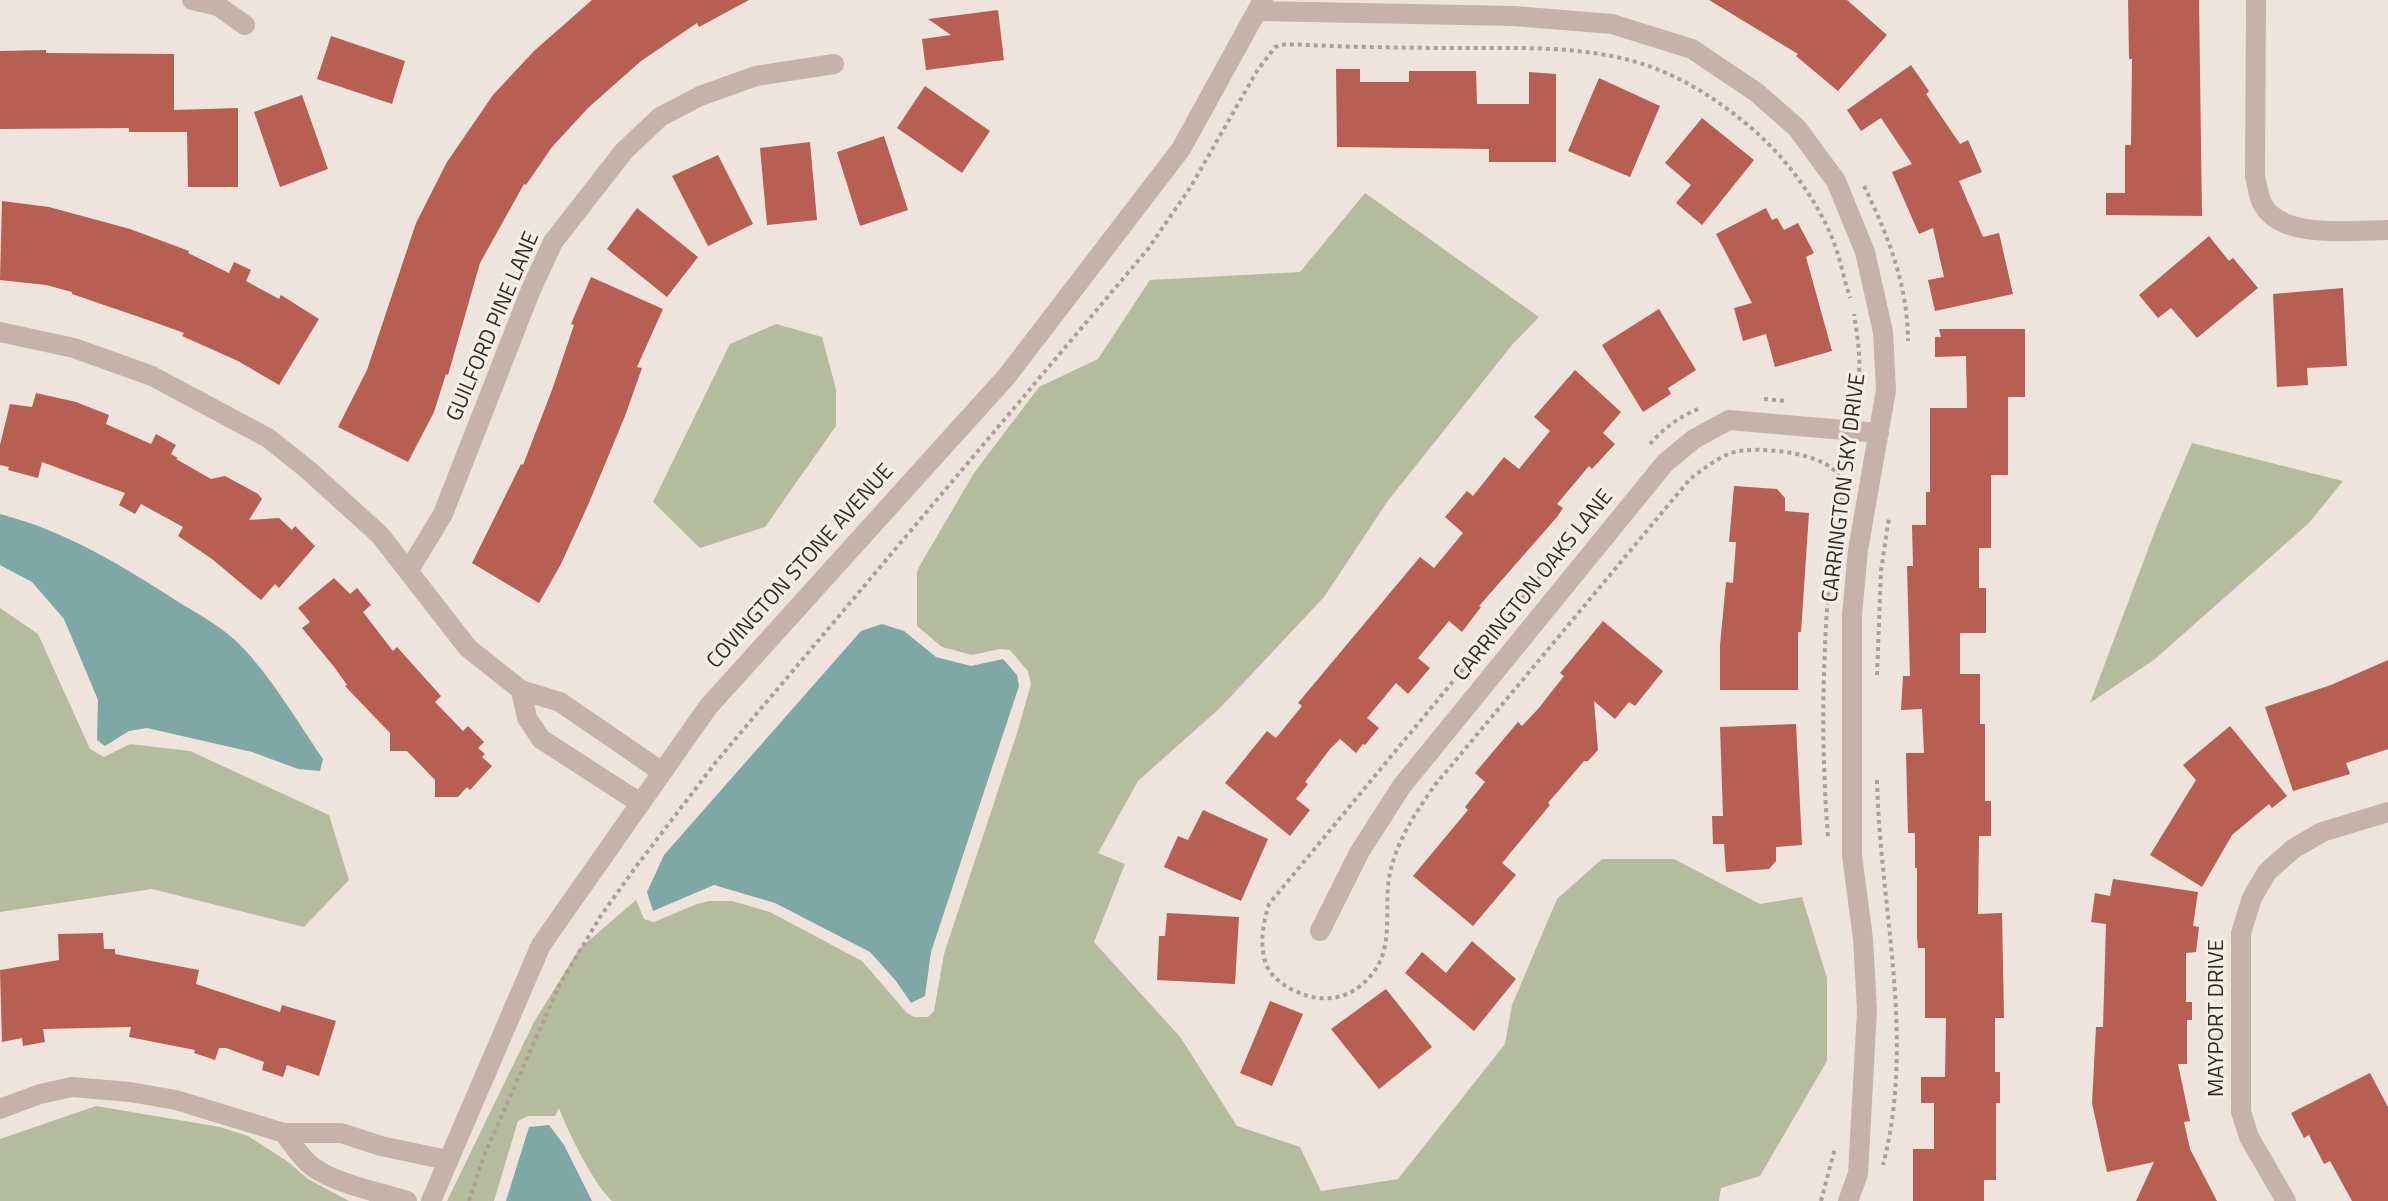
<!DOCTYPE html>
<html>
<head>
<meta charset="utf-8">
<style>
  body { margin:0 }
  canvas { display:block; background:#eee4dc }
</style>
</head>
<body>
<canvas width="2388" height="1201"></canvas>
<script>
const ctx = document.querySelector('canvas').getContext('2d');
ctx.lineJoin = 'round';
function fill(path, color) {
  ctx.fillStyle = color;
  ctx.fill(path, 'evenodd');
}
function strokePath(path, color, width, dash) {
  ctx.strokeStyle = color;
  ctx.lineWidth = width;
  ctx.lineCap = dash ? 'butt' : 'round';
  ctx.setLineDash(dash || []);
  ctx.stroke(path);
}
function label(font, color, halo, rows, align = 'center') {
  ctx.font = font + ' "Titillium Web",sans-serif';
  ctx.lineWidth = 6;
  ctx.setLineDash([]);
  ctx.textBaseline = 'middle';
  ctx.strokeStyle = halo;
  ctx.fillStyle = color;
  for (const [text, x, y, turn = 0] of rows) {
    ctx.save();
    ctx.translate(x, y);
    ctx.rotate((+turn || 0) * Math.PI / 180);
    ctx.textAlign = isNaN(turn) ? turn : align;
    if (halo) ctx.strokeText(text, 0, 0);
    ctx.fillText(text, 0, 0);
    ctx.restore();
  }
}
const green = new Path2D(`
  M1365 193 1539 317 1512 345 1387 502 1324 597 1220 708 1138 781 1098 853 1125 864 1094 942 1181 1038 1237 1126 1300 1147 1321 1191 1398 1179 1505 1044 1512 1005 1557 899 1602 859H1674L1760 904 1802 897 1827 978V1061L1760 1176 1721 1188 1719 1201H612C593 1183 568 1132 559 1108L555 1116H528L518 1121 494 1201H447L534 1022 579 949 636 900 644 919 654 922 697 904 709 901H732L770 912 862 961 907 1013 914 1017H928L934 1011 944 954 1018 730 1031 684 1028 671 1010 650 1000 649 972 655 942 647 917 626V572L919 567 974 473 1039 387 1098 359 1150 280 1300 272Z
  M776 324 822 337 836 389V426L765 527 700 548 653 502 730 344Z
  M2192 443 2343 481 2309 523 2155 659 2090 703 2158 523Z
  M0 608 38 634 90 749 104 757 130 744 190 751 329 815 349 880 304 927 152 889 0 912Z
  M96 1106 220 1127 248 1136 287 1161 308 1179 349 1201H0V1139Z`);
const water = new Path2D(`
  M0 514C66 531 123 566 180 603 200 615 224 628 240 645 270 675 299 724 323 759L320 771 298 769 252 752 147 728 129 731 105 746 97 740 98 700 64 619 32 582 0 565Z
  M882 624 904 631 936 657 971 666 1003 659 1017 675 1019 686 931 952 925 996 911 1003 896 981 870 952 775 903 714 885 653 911 647 892 664 855 861 631Z
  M549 1125 564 1145 592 1201H506L529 1127Z`);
const building = new Path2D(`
  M592 0H749L699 27 697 23 641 61 588 108 552 147 526 185 524 184 480 263 448 375 446 374 434 412 408 462 338 427 367 370 416 223 447 162 493 95 534 51Z
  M1709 0H1847L1887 35 1838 91 1796 56 1798 54Z
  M2128 0H2199L2202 216 2106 215V193H2125V145H2131L2132 59H2129Z
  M998 10 1004 60 926 70 922 39 951 35 928 19Z
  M331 36 405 61 392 104 317 79Z
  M46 50V53L174 54V110L238 108V187H188L187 132H129V128L0 129V51Z
  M1911 65 1929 91 1926 94 1960 144 1968 140 1982 172 1959 181 1983 237 1999 233 2013 294 1935 311 1928 280 1944 277 1933 228 1919 234 1892 172 1912 164 1881 118 1861 131 1847 110Z
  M1336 69H1360V82H1409V71H1476L1477 104H1529V72L1556 74V162H1489V149L1337 147Z
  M1599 78 1660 106 1630 177 1568 151Z
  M925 86 990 131 962 173 897 128Z
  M302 95 328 169 280 187 254 112Z
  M1702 118 1754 160 1702 225 1676 203 1691 185 1665 163Z
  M884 136 908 210 860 226 837 152Z
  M810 142 817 220 767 225 760 148Z
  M718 155 753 224 708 246 672 176Z
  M2 201 49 207 130 229 189 251 188 253 229 273 234 262 251 270 246 281 279 299 281 295 319 319 279 385 238 361 182 336 184 333 148 320 72 294V292L46 285 0 280Z
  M637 208 698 257 667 297 607 249Z
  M1766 208 1772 220 1777 218 1784 230 1798 223 1814 253 1806 257 1832 351 1775 367 1766 334 1743 341 1734 308 1752 303 1716 234Z
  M2209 236 2229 261 2233 258 2258 288 2197 338 2171 308 2158 318 2139 295Z
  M591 277 663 309 637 367 642 368 625 416 588 505 561 564 539 603 472 563 521 464 523 465 552 390 574 325 571 324Z
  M2343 288 2347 366 2307 368 2308 385 2277 387 2273 294Z
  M1659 309 1696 370 1668 388 1671 394 1643 412 1602 345Z
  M1939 329H2025V397H2008V475H1991V548H1979V588H1986V633H1960V674H1980V724H1985V801H1991V836H1979L1978 914 2002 913 2004 1018H1995V1072H2000V1103H1996V1180H1984V1201H1913V1149H1934V1103H1921V1077H1945L1946 1018H1925V948H1918L1917 937V868H1915V833H1908L1906 753H1924L1922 709 1901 710 1903 676H1910L1907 566H1913L1912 525H1926V492H1930V408H1967L1966 356 1935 357V337H1941Z
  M1575 370 1621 412 1603 433 1615 444 1592 469 1589 466 1557 504 1563 508 1557 517 1479 606 1481 607 1462 632 1449 621 1418 658 1430 668 1408 694 1396 683 1367 718 1379 728 1365 745 1363 744 1356 753 1340 739 1330 749 1305 782 1308 784 1296 799 1310 810 1290 836 1225 783 1267 731 1276 738 1302 706 1298 703 1420 557 1434 568 1463 533 1445 517 1467 491 1473 496 1504 457 1519 469 1550 431 1534 417Z
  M36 393 76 402 109 415 106 424 151 444 156 434 176 445 171 454 178 458 176 459 211 479 225 476 258 494 262 499 249 520 279 518 292 530 295 526 315 546 279 588 275 584 261 600 212 559 178 536 183 527 141 504 135 514 119 505 125 493 42 462 38 478 8 470 9 467 0 465V445L10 404 32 407Z
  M1734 486 1777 489 1785 498V511L1809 513 1801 632H1798V690H1720V645L1726 582 1733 583 1736 542H1729Z
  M334 578 350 594 357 588 371 605 363 612 393 651 397 647 441 696 435 702 463 731 468 726 484 742 478 748 485 754 482 757 492 766 470 790 467 787 458 797H435V780L407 751H390V733L345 686 347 685 335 668 302 628 310 622 298 608Z
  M1603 621 1663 671 1635 706 1629 702 1615 719 1594 701 1598 750 1588 761H1584L1548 803 1550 805 1502 863 1516 875 1473 926 1413 876 1468 810 1465 807 1485 782 1475 773 1518 722 1522 726 1538 709 1564 676 1560 673Z
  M2388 660V749L2346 763 2350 774 2293 791 2265 707 2331 685Z
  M1796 724 1802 845 1776 847V861L1769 869 1726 872 1724 844H1713L1712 816H1723L1720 727Z
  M2230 726 2287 796 2272 808 2269 804 2232 835 2202 887 2150 855 2196 780 2183 765Z
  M1203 810 1268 839 1241 901 1164 867 1178 836 1188 840Z
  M2113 879 2198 892 2193 926 2199 927 2196 952 2186 953V1002H2192V1020H2187V1064H2178L2190 1121 2184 1122 2190 1149 2217 1201H2136L2154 1162 2107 1172 2092 1103 2096 1027H2103L2106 924 2091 922 2095 893 2110 896Z
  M1167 913 1239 917 1235 984 1157 980 1159 936H1165Z
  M103 933 104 949H115V954L199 970 196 984 280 1012 282 1005 336 1021 319 1076 287 1065 283 1077 262 1070 264 1062 226 1048H219L215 1060 194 1053 195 1050 129 1037 131 1027 43 1029 45 1042 23 1046 22 1038 2 1042 0 970 59 960 58 934Z
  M1472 941 1516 979 1474 1031 1405 973 1422 952 1446 973Z
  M1386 989 1432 1047 1379 1089 1331 1029Z
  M1270 1001 1303 1014 1272 1086 1240 1073Z
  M2370 1073 2388 1107V1201H2352L2330 1161 2324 1164 2309 1135 2304 1138 2291 1113Z`);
const path = new Path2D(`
  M1864 186C1888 235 1908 286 1908 341
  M1764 399 1787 401
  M1843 407C1868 389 1858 342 1854 314
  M1650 444C1664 428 1681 415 1701 408
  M1836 470 1848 460
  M1560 552 1269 904C1263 923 1259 944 1266 964 1271 976 1280 983 1291 989 1321 1005 1351 1001 1373 973 1394 947 1384 908 1389 878 1395 843 1416 812 1435 785L1690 479C1703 469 1716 459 1731 453 1754 445 1828 452 1839 477 1848 497 1835 528 1832 549 1829 569 1829 590 1827 610 1822 686 1822 762 1828 837
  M1877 675 1881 571 1889 517
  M1877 780C1880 908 1916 1038 1883 1165
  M469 1201 483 1158 559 986 600 917 635 868 716 762 1148 249 1190 188 1257 71 1275 47 1286 44C1344 47 1403 48 1462 48 1516 48 1572 46 1625 59 1675 71 1718 99 1756 132 1789 162 1816 199 1833 240 1840 258 1844 279 1850 298
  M1821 1201 1835 1148`);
const minor = new Path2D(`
  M192 0 218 6 245 25
  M2256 0 2255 176C2257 184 2258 193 2261 201 2278 241 2352 230 2388 230
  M1258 11 1514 16 1612 24 1692 49 1756 92 1797 128 1836 181 1865 252 1883 332 1886 390 1858 550 1852 615V855L1863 939 1867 1010 1858 1174 1848 1201
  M0 332 74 348 152 376 268 438 307 469 380 535 468 648 521 690
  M409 570 443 514 530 292 553 242 624 151 660 117 700 96 756 76 834 64
  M640 803 541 739 527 718 521 690 560 702 662 772
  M1320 931 1359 853 1401 787 1665 463 1694 439 1729 420 1879 433
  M0 1109 40 1094 72 1087 130 1092 176 1100 284 1133
  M407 1201C379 1192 336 1184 313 1167 301 1158 293 1145 284 1133H341L381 1146 447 1160
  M431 1201 541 945 708 707 1007 376 1181 149 1263 0
  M2286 1201 2249 1137 2241 1112V933L2252 898 2267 872 2293 849 2322 832 2388 812`);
const streetNames = [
  ["GUILFORD PINE LANE",494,327,-67],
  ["CARRINGTON SKY DRIVE",1845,488,-83],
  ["COVINGTON STONE AVENUE",801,567,-48],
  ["CARRINGTON OAKS LANE",1534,586,-51],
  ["MAYPORT DRIVE",2218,1018,-90]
];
fill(green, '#b5bc9e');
fill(water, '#7fa8a5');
fill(building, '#b75f52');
strokePath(path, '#b19d94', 4, [4, 4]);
strokePath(minor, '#c5b3aa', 20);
label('22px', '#332b28', '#f7eee8', streetNames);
</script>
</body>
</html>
